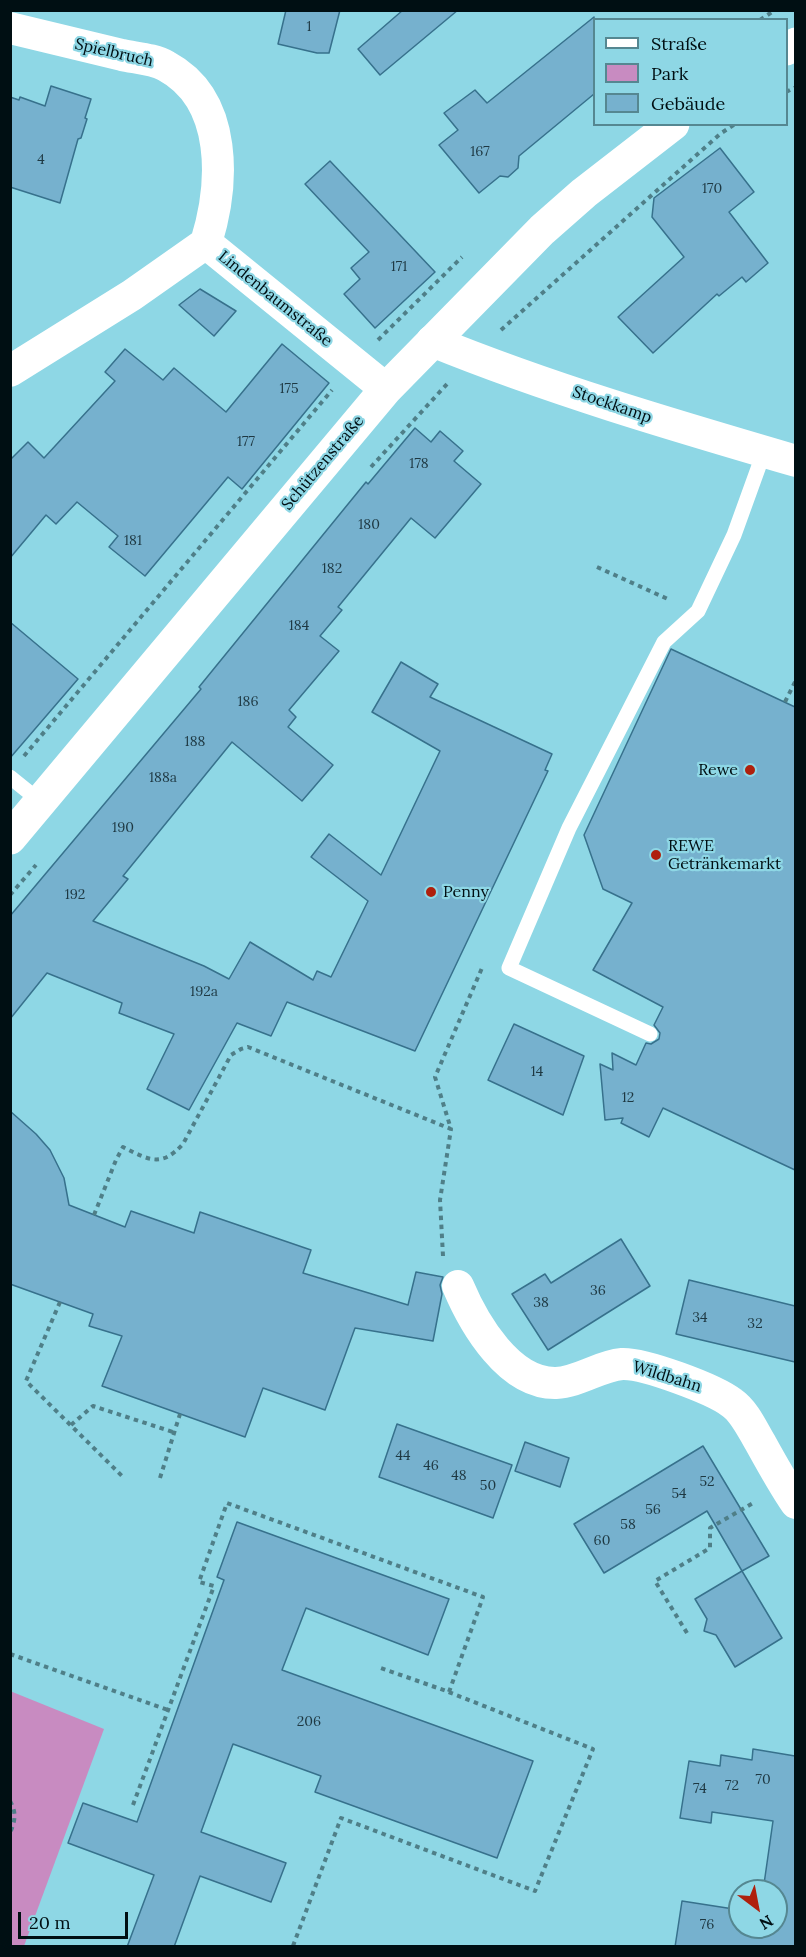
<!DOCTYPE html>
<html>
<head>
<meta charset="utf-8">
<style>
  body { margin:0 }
  #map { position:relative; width:806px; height:1957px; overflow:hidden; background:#8ed7e5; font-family:Lora,serif }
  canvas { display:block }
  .frame { position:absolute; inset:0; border:12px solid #000f13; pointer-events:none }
  .legend { position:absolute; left:593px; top:18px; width:195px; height:108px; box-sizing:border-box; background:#8ed7e5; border:2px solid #558791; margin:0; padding:8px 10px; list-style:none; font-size:18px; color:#000f13 }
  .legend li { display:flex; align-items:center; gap:12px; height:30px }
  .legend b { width:30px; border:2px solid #558791 }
  .north { position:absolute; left:728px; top:1879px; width:60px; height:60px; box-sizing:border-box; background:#8ed7e5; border:2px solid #558791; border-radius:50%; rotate:148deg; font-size:16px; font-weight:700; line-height:24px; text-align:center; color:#000f13 }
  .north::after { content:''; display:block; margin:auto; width:21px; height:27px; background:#af200d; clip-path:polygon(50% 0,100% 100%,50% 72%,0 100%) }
  .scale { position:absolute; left:18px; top:1912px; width:110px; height:27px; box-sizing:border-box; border:3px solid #000f13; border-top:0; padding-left:8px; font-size:18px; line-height:21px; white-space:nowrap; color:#000f13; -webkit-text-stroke:4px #8ed7e5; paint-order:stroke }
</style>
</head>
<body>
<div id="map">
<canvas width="806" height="1957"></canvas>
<div class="frame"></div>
<ul class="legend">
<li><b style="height:8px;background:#fff"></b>Straße</li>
<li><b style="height:16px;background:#c88bc1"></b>Park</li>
<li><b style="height:16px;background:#76b1ce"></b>Gebäude</li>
</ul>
<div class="north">N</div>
<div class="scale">20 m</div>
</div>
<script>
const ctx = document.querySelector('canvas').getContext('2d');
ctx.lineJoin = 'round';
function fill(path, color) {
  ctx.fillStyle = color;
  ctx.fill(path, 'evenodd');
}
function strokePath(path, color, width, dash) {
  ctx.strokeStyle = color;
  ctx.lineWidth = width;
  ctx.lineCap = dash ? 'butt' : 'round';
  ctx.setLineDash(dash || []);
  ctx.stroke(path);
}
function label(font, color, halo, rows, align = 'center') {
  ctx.font = font + ' Lora,serif';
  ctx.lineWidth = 4.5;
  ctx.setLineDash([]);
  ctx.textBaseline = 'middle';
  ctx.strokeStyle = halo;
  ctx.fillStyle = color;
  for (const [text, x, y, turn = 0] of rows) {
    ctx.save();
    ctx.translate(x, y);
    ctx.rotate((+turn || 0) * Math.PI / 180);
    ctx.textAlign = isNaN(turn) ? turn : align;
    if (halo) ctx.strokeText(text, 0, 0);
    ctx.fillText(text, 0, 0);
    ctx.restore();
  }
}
const green = new Path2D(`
  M10 1691 104 1729 24 1946H11Z`);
const building = new Path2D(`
  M286 10H340L329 53H317L278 44Z
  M403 10H458L380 75 358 49Z
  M594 17V94L519 156 518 168 508 177 500 176 479 193 439 145 458 130 444 113 475 90 487 103Z
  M51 86 91 99 85 118 87 119 81 138 78 139 60 203 10 187V97L19 100 20 97 45 106Z
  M720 148 754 192 729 212 768 263 746 282 742 277 719 296 717 294 653 353 618 317 684 257 652 217 654 198Z
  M330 161 435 272 375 328 344 294 360 279 351 268 369 252 305 184Z
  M200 289 236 311 214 336 179 305Z
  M282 344 329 383 242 489 228 477 145 576 109 547 118 536 77 502 56 524 46 515 10 558V460L28 442 44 458 115 381 105 372 125 349 163 380 174 368 226 412Z
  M415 428 431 442 440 431 463 451 454 461 481 484 435 538 411 518 338 607 342 610 320 636 339 651 289 710 296 717 288 727 333 765 302 801 232 742 123 876 128 879 93 921 204 966 229 979 250 942 313 980 317 971 331 977 368 901 311 857 329 834 381 875 440 751 372 712 401 662 438 684 430 697 552 754 545 770 548 771 415 1051 287 1002 271 1036 237 1023 189 1110 147 1089 174 1034 119 1013 122 1003 47 973 10 1019V916L201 689 199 687 366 482 368 484Z
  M10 622 78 679 10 758Z
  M671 649 795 707V1170L663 1108 649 1137 621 1123 623 1118 605 1120 600 1064 613 1070 612 1053 636 1065 646 1043 651 1044 659 1039 660 1033 654 1025 663 1007 593 970 632 903 603 889 584 835Z
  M514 1024 584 1056 563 1115 488 1080Z
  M10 1111 36 1134 50 1150 64 1178 69 1205 125 1227 131 1211 194 1233 200 1212 311 1250 303 1273 408 1305 416 1272 443 1277 440 1285 442 1294 433 1341 355 1328 325 1410 263 1388 245 1437 102 1386 122 1336 89 1326 93 1314 10 1284Z
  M621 1239 650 1286 548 1350 512 1294 545 1274 551 1283Z
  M689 1280 795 1306V1362L676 1334Z
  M397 1424 512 1465 493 1518 379 1477Z
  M525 1442 569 1458 560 1487 515 1471Z
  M703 1446 769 1556 742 1571 782 1638 735 1667 716 1635 704 1631 707 1619 695 1599 742 1571 707 1511 604 1573 574 1524Z
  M237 1522 449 1599 428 1655 306 1608 282 1670 533 1761 497 1858 315 1792 321 1776 233 1744 201 1832 286 1863 271 1902 200 1876 174 1947H127L154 1875 68 1843 83 1803 137 1822 224 1580 217 1577Z
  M753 1749 795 1756V1947H675L682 1901 740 1910V1927H776V1891H763L773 1821 712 1812 711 1823 680 1818 689 1761 720 1766 721 1755 752 1760Z`);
const path = new Path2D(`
  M760 20 775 10
  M786 92 796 87
  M501 330 720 134 735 124
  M378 340 462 257
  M371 467 447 384
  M597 567 670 600
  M785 702 796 680
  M24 756 332 390
  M10 895 36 865
  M94 1215 116 1160 123 1147C149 1160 161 1168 183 1144L231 1055 241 1049 248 1047 451 1129 435 1077 482 968
  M443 1256 440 1200 451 1129
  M60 1302 26 1381 123 1477
  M71 1425 93 1406 176 1433
  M160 1478 180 1414
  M687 1633 655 1581 710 1548V1528L755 1502
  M10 1654 168 1710
  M10 1801C17 1813 15 1821 10 1833
  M133 1805 214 1586 199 1582 227 1503 483 1597 449 1692 381 1668
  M293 1946 341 1818 535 1891 593 1749 446 1691`);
const lane = new Path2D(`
  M10 777 41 802
  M650 1034 509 968 569 828 664 642 698 611 734 535 764 452`);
const street = new Path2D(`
  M10 28C48 37 85 46 122 55 136 58 154 59 166 66 229 100 224 185 206 243
  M432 341C550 389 673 425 796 461
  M10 371 132 295 206 243 386 389
  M458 1286C474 1324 509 1384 556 1383 579 1382 599 1366 622 1364 644 1363 714 1389 732 1403 745 1412 753 1431 761 1444 772 1464 783 1484 796 1503`);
const primary = new Path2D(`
  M786 49 796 44
  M10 838 386 389 542 230 584 193 673 124`);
const markers = [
  [750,770,6,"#af200d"],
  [656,855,6,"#af200d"],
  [431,892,6,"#af200d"]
];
const numberNames = [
  ["1",309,27],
  ["167",480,152],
  ["4",41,160],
  ["170",712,189],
  ["171",399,267],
  ["175",289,389],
  ["177",246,442],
  ["178",419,464],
  ["180",369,525],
  ["181",133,541],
  ["182",332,569],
  ["184",299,626],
  ["186",248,702],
  ["188",195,742],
  ["188a",163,778],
  ["190",123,828],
  ["192",75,895],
  ["192a",204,992],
  ["14",537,1072],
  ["12",628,1098],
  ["36",598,1291],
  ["38",541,1303],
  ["34",700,1318],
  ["32",755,1324],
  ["44",403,1456],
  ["46",431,1466],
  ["48",459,1476],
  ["52",707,1482],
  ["50",488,1486],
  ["54",679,1494],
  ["56",653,1510],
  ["58",628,1525],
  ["60",602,1541],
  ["206",309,1722],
  ["70",763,1780],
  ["72",732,1786],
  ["74",700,1789],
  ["76",707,1925]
];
const streetNames = [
  ["Spielbruch",114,53,13],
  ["Lindenbaumstraße",275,299,39],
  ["Stockkamp",612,405,19],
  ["Schützenstraße",323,463,-50],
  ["Wildbahn",667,1377,17]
];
const poiNames = [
  ["Rewe",738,770,"right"],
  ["REWE",668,846],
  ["Getränkemarkt",668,864],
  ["Penny",443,892]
];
fill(green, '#c88bc1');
fill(building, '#76b1ce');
strokePath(building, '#37718c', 1.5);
strokePath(path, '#4f7f88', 4, [4.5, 4.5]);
strokePath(lane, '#fff', 15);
strokePath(street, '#fff', 32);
strokePath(primary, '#fff', 33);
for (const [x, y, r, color] of markers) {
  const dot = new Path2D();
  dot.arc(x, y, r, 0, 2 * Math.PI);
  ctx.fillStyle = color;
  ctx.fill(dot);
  strokePath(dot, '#8ed7e5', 2);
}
label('14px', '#1e3842', null, numberNames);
label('16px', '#000f13', '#8ed7e5', streetNames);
label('16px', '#000f13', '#8ed7e5', poiNames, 'left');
</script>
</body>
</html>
